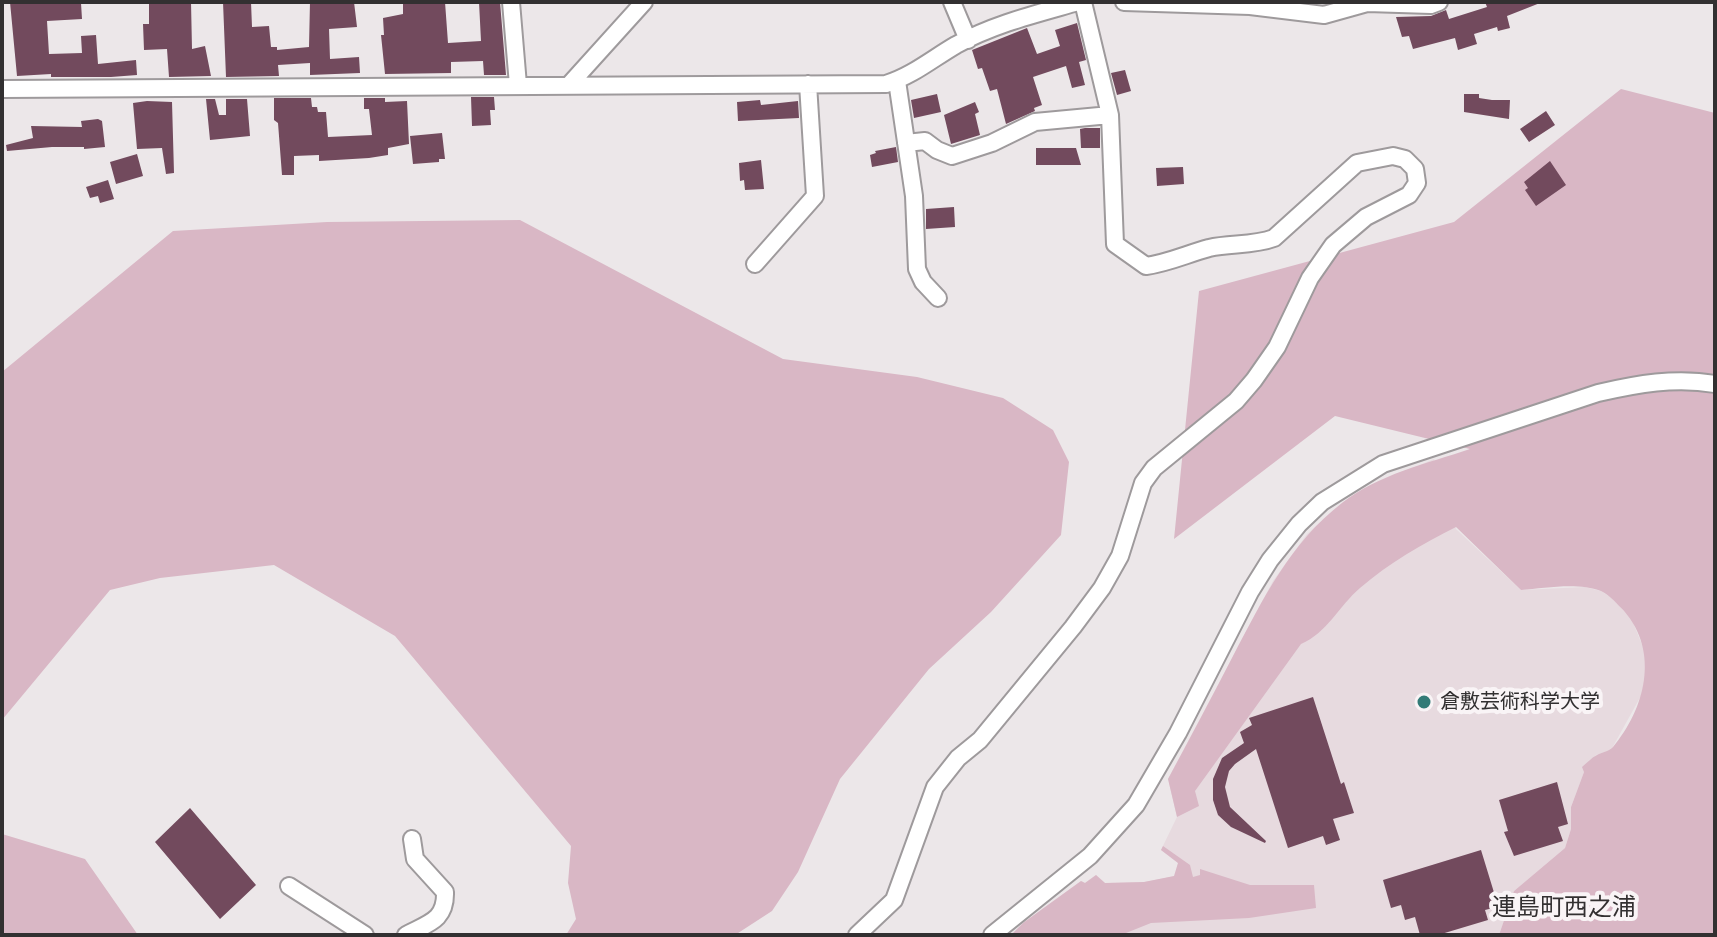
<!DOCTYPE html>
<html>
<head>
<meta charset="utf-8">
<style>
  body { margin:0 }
  #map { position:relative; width:1717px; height:937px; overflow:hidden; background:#ece7e9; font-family:"PT Sans Narrow",sans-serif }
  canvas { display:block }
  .frame { position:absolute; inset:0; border:4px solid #323031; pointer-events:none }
</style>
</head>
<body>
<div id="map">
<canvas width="1717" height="937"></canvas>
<div class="frame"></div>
</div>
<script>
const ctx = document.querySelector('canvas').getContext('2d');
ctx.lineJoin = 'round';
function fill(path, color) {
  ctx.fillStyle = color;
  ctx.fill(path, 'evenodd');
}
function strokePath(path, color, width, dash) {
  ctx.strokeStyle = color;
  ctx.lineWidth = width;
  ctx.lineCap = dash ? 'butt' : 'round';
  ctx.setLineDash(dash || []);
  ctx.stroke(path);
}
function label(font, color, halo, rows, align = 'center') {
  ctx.font = font + ' "PT Sans Narrow","Noto Sans JP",sans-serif';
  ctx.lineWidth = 8;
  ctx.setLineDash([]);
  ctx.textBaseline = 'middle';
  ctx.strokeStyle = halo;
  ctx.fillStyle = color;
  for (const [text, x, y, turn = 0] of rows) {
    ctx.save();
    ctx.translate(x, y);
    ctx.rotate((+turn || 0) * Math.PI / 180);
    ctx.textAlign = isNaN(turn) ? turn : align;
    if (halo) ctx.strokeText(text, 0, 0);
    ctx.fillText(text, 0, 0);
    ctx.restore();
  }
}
const built = new Path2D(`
  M1434 459 1456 529 1521 590 1585 587 1601 591 1612 598 1632 620 1645 652V678L1642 694 1611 750 1596 755 1584 772 1571 807V829L1565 848 1514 891 1499 935H1011L1023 923 1081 881 1085 883 1096 875 1105 883 1144 882 1175 876 1178 863 1161 850 1177 817 1168 779 1273 581 1307 534 1343 502 1374 484Z`);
const green = new Path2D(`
  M1621 89 1715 113V935H1499L1514 891 1565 848 1571 829V807L1584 772 1582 767C1587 763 1591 758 1597 755 1602 752 1608 752 1613 747 1645 709 1660 652 1624 611 1617 604 1611 596 1601 591 1578 582 1545 588 1521 590L1456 527C1422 544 1389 563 1360 588 1339 606 1327 633 1301 644L1195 791 1199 806 1177 817 1168 779C1190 738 1212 697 1233 656 1263 599 1290 543 1342 503 1379 474 1426 464 1470 449L1335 416 1174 539 1199 291 1454 222Z
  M520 220 783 359 917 377 1003 398 1053 430 1069 462 1061 535 991 612 929 669 840 779 798 872 772 911 735 935H566L576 919 568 883 571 846 395 636 274 565 160 578 110 590 2 720V372L173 231 327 222Z
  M2 834 85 859 138 935H2Z
  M1163 846 1190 865 1193 877 1200 875V869L1250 885H1314L1316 908 1249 918 1151 923 1121 935H1011L1023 923 1081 881 1085 883 1096 875 1105 883 1144 882 1174 876 1178 863 1161 850Z`);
const building = new Path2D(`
  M10 2 81 3 82 19 47 21 49 54 82 53 81 36 96 35 98 64 136 60 137 75 111 77H51V74L17 76Z
  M149 2H191L192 49 205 46 211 76 169 77 167 49 144 50 143 24H149Z
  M223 2H251L252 27 269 26 271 47H277V50L309 47 310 2H354L357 27 329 29 330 59 359 57 360 73 310 75V63L278 65 279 76 226 77Z
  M403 2H445L448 43 481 41 479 2H500L506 75H484L483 61 451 62V73L385 74 381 35H384L383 18 403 14Z
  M1485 2 1540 3 1507 16 1510 28 1498 31 1497 27 1474 34 1477 44 1458 50 1455 38 1413 49 1409 36 1402 37 1396 17 1431 16 1446 10 1449 19 1487 7Z
  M1077 23 1086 60 1079 62 1085 85 1072 88 1066 66 1033 77 1042 105 1034 108 1035 111 1006 124 997 89 990 91 982 68 978 69 972 50 1027 28 1037 54 1060 46 1055 30Z
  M1125 70 1131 91 1117 95 1111 73Z
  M937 94 941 112 914 118 911 100Z
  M1464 94H1479V98L1492 100H1510L1509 119 1464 112Z
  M471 97H494L495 110H490L491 125 472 126Z
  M274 98H311L312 107H317L318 112H326L328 137 372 135 369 109H364V98H385V102L407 101 409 144 388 148V155L369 158 319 161V155L294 156V175H282L278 123 274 120Z
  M206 99H215L219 115H226V99H247L250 136 210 140Z
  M760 100 761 105 798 101 799 118 738 121 737 102Z
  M147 101 172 102 174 173 166 174 162 148 137 149 133 103Z
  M975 102 979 112 975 114 980 135 951 144 944 115Z
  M1546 111 1555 125 1529 142 1520 129Z
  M98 119 102 121 105 147 84 149V147H52L7 151 6 145 33 138 31 126 82 127 81 121Z
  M1085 128H1100V148H1081L1080 129Z
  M442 133 445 159H439V162L413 164 410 136Z
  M896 147 898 162 872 167 870 155 876 153 875 151Z
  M1036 148H1076L1081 165H1036Z
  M137 154 143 176 116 184 110 162Z
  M761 160 764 189 745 190 744 180 740 181 739 163Z
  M1550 161 1566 185 1536 206 1525 190 1528 188 1524 182Z
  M1183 167 1184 184 1157 186 1156 168Z
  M108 180 114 199 100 203 98 196 90 198 86 187Z
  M954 207 955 227 926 229V209Z
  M1313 697 1341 784 1344 782 1354 813 1333 819 1340 840 1326 845 1323 836 1288 848 1256 749 1235 764 1229 771 1225 787 1230 807 1266 841 1265 843 1231 827 1218 815 1213 800V779L1222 758 1244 743 1240 732 1252 725 1249 718Z
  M1557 782 1568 824 1558 827 1563 841 1514 856 1504 832 1508 831 1499 800Z
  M190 808 256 885 220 919 155 842Z
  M1481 850 1496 899 1490 901 1493 908 1485 910 1488 920 1438 935H1420L1415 917 1405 920 1401 905 1391 908 1383 880Z`);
const minor = new Path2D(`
  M511 2 518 85
  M952 2 968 40
  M1124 2 1250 6 1324 15 1367 3 1431 5 1439 2
  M897 81 914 196 917 269 923 282 938 298
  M569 85 644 2
  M2 89 886 84C912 76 932 59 956 45 994 24 1036 14 1078 2
  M906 143 925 141 937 150 952 156 992 143 1035 122 1110 115
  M755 264 815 196 808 84
  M289 886 365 935
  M406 935C429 923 446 920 445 892L415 859 412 839
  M857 935 894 900 935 787 958 758 980 740 1073 627 1102 588 1120 556 1143 483 1154 468 1236 401 1254 380 1277 347 1310 278 1333 245 1366 217 1409 195 1417 183 1415 169 1405 159 1393 156 1357 163 1274 238C1253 246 1231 243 1209 248 1187 254 1168 263 1146 266L1115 244 1110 115 1083 2
  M992 935 1090 856 1136 805 1178 733 1250 592 1270 560 1299 524 1322 502 1383 464 1598 393C1637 384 1675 377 1715 384`);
const markers = [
  [1424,702,8,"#337b77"]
];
const poiNames = [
  ["倉敷芸術科学大学",1440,702]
];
const quarterNames = [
  ["連島町西之浦",1564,908]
];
fill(built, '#e7dadf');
fill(green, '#d9b7c5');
fill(building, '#724a5d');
strokePath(minor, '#9e9a9c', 20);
strokePath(minor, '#fff', 16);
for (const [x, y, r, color] of markers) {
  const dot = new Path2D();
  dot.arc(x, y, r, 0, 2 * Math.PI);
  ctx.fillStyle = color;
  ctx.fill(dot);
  strokePath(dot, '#f9f4f6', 3);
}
label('20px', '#323031', '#f9f4f6', poiNames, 'left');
label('24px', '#333031', '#f9f4f6', quarterNames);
</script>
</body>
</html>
